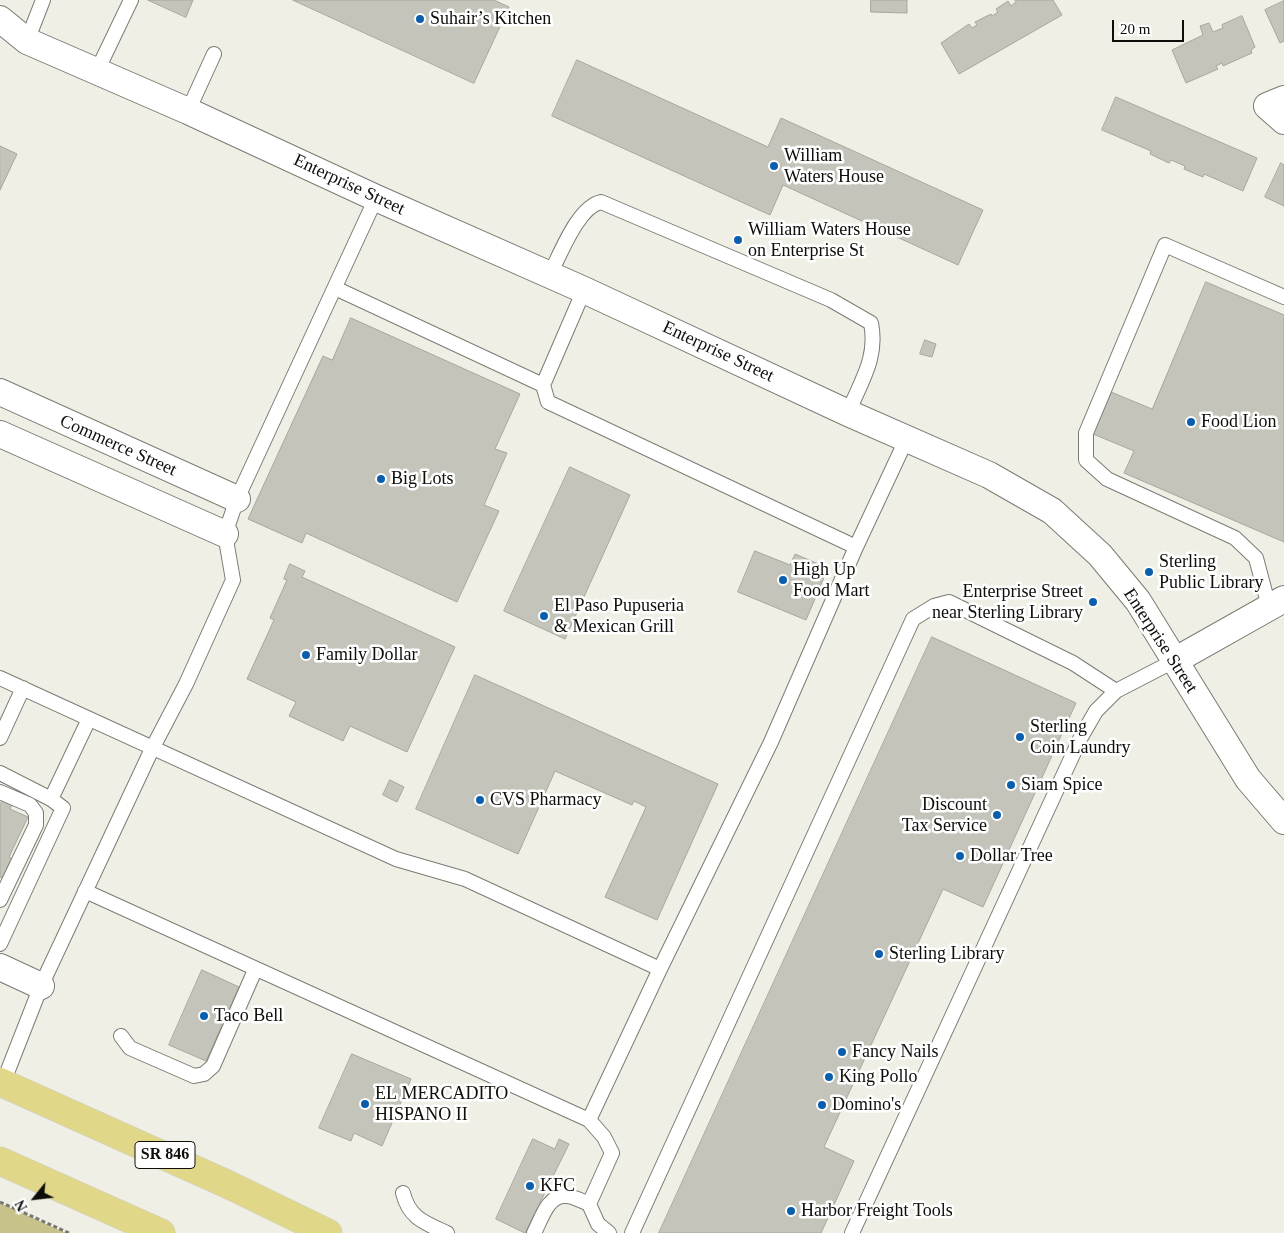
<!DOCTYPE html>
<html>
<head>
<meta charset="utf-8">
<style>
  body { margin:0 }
  #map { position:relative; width:1284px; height:1233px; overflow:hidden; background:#f0efe5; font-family:Georgia,serif }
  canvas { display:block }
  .north { position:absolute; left:10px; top:1173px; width:50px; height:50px; -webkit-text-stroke:4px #fff; paint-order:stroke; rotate:241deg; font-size:14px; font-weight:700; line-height:20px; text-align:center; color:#0d0d0a }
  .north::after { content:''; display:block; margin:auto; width:18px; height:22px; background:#0d0d0a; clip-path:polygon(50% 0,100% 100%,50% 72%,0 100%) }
  .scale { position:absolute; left:1112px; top:20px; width:72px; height:22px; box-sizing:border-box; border:2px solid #0d0d0a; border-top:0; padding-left:6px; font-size:15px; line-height:18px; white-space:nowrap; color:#0d0d0a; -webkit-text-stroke:4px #fff; paint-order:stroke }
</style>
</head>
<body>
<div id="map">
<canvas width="1284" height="1233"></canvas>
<div class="north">N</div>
<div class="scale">20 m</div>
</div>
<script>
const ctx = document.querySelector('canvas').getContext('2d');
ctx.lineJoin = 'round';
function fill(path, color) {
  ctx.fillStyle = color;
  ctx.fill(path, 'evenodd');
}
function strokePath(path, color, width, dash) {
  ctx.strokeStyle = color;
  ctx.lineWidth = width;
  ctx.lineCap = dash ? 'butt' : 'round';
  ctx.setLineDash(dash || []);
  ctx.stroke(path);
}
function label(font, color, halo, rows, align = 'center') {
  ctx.font = font + ' Georgia,serif';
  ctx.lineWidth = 5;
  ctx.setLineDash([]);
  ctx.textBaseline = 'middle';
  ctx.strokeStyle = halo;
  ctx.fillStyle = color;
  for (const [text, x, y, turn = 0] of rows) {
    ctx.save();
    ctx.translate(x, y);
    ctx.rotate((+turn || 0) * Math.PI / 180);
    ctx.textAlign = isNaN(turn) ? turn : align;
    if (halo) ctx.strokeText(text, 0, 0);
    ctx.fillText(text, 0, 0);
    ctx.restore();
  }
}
const green = new Path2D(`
  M0 1203 66 1233H0Z`);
const building = new Path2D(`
  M148 0H193L186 17Z
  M293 0H494L509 7 474 83Z
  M871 0H907V13L871 12Z
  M1015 0H1053L1062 15 959 74 941 43 969 24 972 28 977 25 975 22 991 14 992 16 998 12 996 9 1008 1 1011 6 1016 2Z
  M1284 1V41L1280 43 1265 10Z
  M1242 16 1255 47 1251 50 1252 53 1223 66 1222 63 1216 66 1218 69 1186 83 1172 50 1203 35 1200 26 1209 23 1213 32 1223 28 1222 25Z
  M577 60 768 147 781 118 983 210 958 265 783 185 770 215 552 116Z
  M1116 97 1257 158 1243 191 1204 174 1203 177 1184 169 1185 166 1171 160 1169 163 1150 154 1151 151 1102 130Z
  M0 146 17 154 0 190Z
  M1281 163 1284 165V206L1265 197Z
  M1206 282 1284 315V542L1124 473 1134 451 1093 434 1111 392 1152 409Z
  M351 318 520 394 495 449 507 453 484 505 499 511 457 602 306 533 302 543 248 519 323 356 332 360Z
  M925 340 936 344 932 357 920 354Z
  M570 467 630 495 565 639 504 611Z
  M755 551 790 565 795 554 828 568 806 620 738 592Z
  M290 564 305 571 302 577 455 647 407 752 350 726 343 741 289 716 296 702 247 679 274 620 270 618 287 580 284 579Z
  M932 637 1076 703 983 907 943 889 824 1147 854 1161 821 1233H659Z
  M475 675 718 784 657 920 605 897 646 807 634 801 632 805 555 771 518 854 416 809Z
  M390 780 404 787 397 802 383 795Z
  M4 799 13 802 10 809 28 817 9 857 12 859 3 878 0 877V804Z
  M202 970 239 987 206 1061 169 1045Z
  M352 1054 411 1079 382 1146 354 1133 351 1141 319 1128Z
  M533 1139 555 1149 559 1139 569 1144 525 1233 496 1219Z`);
const path = new Path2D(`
  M0 1202 69 1233`);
const service = new Path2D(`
  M27 41 43 0
  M97 71 131 0
  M188 111 214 54
  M550 274C561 253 578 207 601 202L831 300 871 323C878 358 861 381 848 413
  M335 288 543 385
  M584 290 543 385 548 402 856 547
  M1269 607 1256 558 1235 538 1107 479 1086 460V433L1165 245 1284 297
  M0 678 396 859 465 879 660 969
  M0 738 23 688
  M0 773 51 799
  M0 792 30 805 36 813V825L0 900
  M85 891 589 1120 660 969 771 742 856 547 907 438
  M0 944 63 808 51 799 89 719
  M121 1036 130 1048 194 1076 204 1074 213 1066 255 970
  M1 1088 41 986 152 749 186 684 233 580 225 534 237 499 376 198
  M589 1120 604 1137 612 1153 589 1204 598 1224 609 1233
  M403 1193C409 1218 425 1223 447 1233
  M534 1233C541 1220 548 1194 566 1196 573 1196 582 1201 589 1204
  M632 1233 913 619 934 606 949 602 1073 663 1116 691
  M852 1233 1081 737 1096 711 1116 691 1174 661`);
const minor = new Path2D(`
  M0 19 27 41 188 111 376 198 584 290 848 413 989 475 1052 511 1100 555 1138 601 1248 779 1284 821
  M1284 99 1267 106 1284 121
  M0 392 237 499
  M0 434 225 534
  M1174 661 1284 599
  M0 967 41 986`);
const primary = new Path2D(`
  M0 1082 227 1184 328 1233
  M0 1161 161 1233`);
const markers = [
  [420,19,5,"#0b5eac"],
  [774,166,5,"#0b5eac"],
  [738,240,5,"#0b5eac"],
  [1191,422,5,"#0b5eac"],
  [381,479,5,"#0b5eac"],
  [1149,572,5,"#0b5eac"],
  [783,580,5,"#0b5eac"],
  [1093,602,5,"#0b5eac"],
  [544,616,5,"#0b5eac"],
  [306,655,5,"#0b5eac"],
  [1020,737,5,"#0b5eac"],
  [1011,785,5,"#0b5eac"],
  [480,800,5,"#0b5eac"],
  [997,815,5,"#0b5eac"],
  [960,856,5,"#0b5eac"],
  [879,954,5,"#0b5eac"],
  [204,1016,5,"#0b5eac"],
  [842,1052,5,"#0b5eac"],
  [829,1077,5,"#0b5eac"],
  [365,1104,5,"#0b5eac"],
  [822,1105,5,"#0b5eac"],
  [530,1186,5,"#0b5eac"],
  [791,1211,5,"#0b5eac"]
];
const shields = [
  [165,1155,60]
];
const shieldNames = [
  ["SR 846",165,1155]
];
const poiNames = [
  ["Suhair’s Kitchen",430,19],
  ["William",784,156],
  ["Waters House",784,177],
  ["William Waters House",748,230],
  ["on Enterprise St",748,251],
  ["Food Lion",1201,422],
  ["Big Lots",391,479],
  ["Sterling",1159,562],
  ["Public Library",1159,583],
  ["High Up",793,570],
  ["Food Mart",793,591],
  ["Enterprise Street",1083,592,"right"],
  ["near Sterling Library",1083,613,"right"],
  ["El Paso Pupuseria",554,606],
  ["& Mexican Grill",554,627],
  ["Family Dollar",316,655],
  ["Sterling",1030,727],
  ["Coin Laundry",1030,748],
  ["Siam Spice",1021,785],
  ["CVS Pharmacy",490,800],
  ["Discount",987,805,"right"],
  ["Tax Service",987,826,"right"],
  ["Dollar Tree",970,856],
  ["Sterling Library",889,954],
  ["Taco Bell",214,1016],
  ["Fancy Nails",852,1052],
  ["King Pollo",839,1077],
  ["EL MERCADITO",375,1094],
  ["HISPANO II",375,1115],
  ["Domino's",832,1105],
  ["KFC",540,1186],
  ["Harbor Freight Tools",801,1211]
];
const streetNames = [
  ["Enterprise Street",349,185,25],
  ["Enterprise Street",718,352,25],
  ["Commerce Street",118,446,24],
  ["Enterprise Street",1160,641,57]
];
fill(green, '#c7c289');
fill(building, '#c5c4bb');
strokePath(building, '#a7a69d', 1);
strokePath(service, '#7c7b73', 16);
strokePath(minor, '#7c7b73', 28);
strokePath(primary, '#cfcfce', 29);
strokePath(path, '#787872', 3, [4, 2.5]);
strokePath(service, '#fff', 14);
strokePath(minor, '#fff', 26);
strokePath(primary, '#e0d788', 28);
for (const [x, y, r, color] of markers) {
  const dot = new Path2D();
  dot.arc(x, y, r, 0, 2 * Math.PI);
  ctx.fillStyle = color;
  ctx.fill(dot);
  strokePath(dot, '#fff', 2);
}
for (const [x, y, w] of shields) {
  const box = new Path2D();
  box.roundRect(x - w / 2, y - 13.5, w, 27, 4);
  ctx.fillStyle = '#fff';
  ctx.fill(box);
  strokePath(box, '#0d0d0a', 1);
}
label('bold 16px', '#0d0d0a', null, shieldNames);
label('18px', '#0d0d0a', '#fff', poiNames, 'left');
label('18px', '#0d0d0a', '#fff', streetNames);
</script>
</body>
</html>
